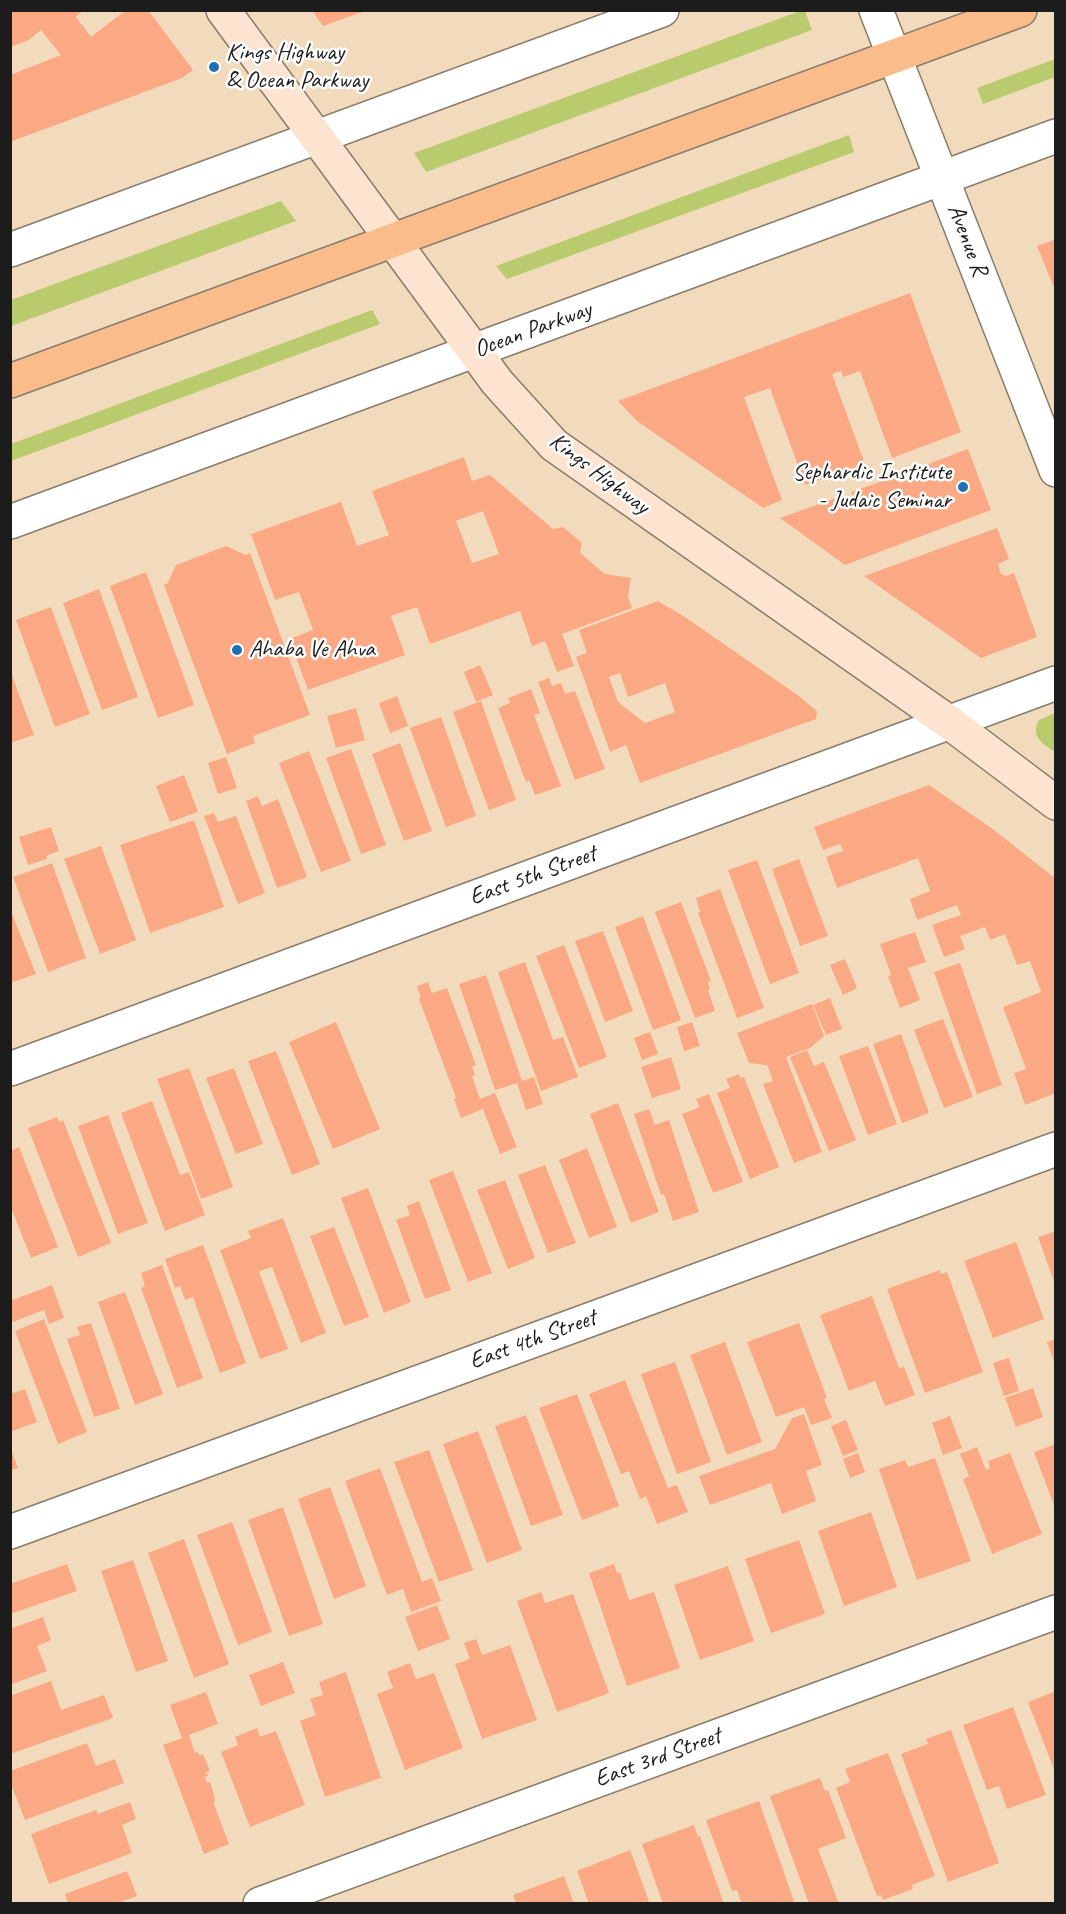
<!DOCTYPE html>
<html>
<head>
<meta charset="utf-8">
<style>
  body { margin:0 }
  #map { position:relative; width:1066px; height:1914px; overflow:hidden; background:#f2dbbc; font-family:Caveat,sans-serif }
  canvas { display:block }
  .frame { position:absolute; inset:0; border:12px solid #1c1c1c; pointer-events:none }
</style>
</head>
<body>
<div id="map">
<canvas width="1066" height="1914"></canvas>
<div class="frame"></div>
</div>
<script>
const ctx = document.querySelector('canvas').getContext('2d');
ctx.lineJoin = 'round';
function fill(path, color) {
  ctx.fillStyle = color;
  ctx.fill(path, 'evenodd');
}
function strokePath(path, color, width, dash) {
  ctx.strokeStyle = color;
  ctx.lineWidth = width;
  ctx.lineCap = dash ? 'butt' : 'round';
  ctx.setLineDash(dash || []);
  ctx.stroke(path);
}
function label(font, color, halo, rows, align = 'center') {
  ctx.font = font + ' Caveat,sans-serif';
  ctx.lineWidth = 5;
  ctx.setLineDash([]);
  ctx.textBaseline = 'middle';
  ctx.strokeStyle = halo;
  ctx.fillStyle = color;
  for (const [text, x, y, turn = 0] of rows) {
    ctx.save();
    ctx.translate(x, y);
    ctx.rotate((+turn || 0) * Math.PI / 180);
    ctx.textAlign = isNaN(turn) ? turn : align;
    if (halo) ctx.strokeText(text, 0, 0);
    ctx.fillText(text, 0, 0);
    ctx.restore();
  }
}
const green = new Path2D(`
  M800 11H805L812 30 426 172 414 153Z
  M1055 59V77L983 104 977 88Z
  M849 135 854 152 507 279 496 266Z
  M281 201 296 221 11 326V300Z
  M372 310 380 324 11 461V444Z
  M1055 713H1056L1055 752C1042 743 1030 737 1039 720Z`);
const building = new Path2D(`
  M10 10H84L76 17 91 37 126 10H148L193 70 182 78 10 142V75L61 55 41 30 29 40 10 47Z
  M312 10H365V11L323 26Z
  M1056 239V290H1055L1037 246Z
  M910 293 961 432 892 458 860 371 843 377 841 371 832 374 865 464 805 485 770 388 744 397 782 500 763 508 637 421 618 401Z
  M968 449 991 510 845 565 780 518 836 498 839 505 854 499 851 492 897 476 899 483 922 474 920 467Z
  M464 457 472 481 490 475 553 529 563 527 582 543 580 553 605 574 631 578 628 597 632 608 562 634 574 666 557 672 545 641 532 646 520 611 430 644 417 607 391 616 405 655 308 690 289 639 313 630 299 592 275 600 251 534 341 502 357 546 389 535 372 491ZM483 511 499 554 472 563 456 521Z
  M997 528 1009 559 998 564 1001 574 1006 576 1014 573 1037 637 981 658 864 576Z
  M226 546 246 555 250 553 310 715 253 736 255 743 227 754 164 585 168 583 176 565Z
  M146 572 194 705 158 718 110 586Z
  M99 589 138 697 102 710 63 603Z
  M658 601 685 617 796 694 817 711 816 719 640 783 626 745 610 752 576 657 587 653 579 630ZM620 673 628 697 665 683 675 712 645 723 618 702 609 677Z
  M51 607 90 714 55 727 16 620Z
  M480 665 493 695 476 702 464 672Z
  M10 670 34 735 10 743Z
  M549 678 552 686 561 683 565 694 575 691 605 769 575 780 538 682Z
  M531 689 540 713 534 715 561 786 535 795 529 780 526 782 498 708 510 703 508 698Z
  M397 696 408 726 390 733 379 703Z
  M481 701 516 800 489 810 453 712Z
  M356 708 365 740 336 748 327 716Z
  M441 717 476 816 446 827 410 728Z
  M400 743 432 831 404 841 372 754Z
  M351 749 386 845 361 854 326 758Z
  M309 751 351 861 321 872 279 763Z
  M226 757 237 788 218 794 208 763Z
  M184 775 198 812 170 822 156 786Z
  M929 785 994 830 1056 879V1093L1025 1105 1014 1073 1026 1069 1003 1007 1041 992 1030 961 1017 965 1005 934 990 940 985 927 960 936 965 949 944 957 932 925 961 915 957 905 917 920 910 899 930 891 918 858 837 888 826 857 843 851 840 844 823 850 814 827Z
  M258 796 262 806 278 799 307 877 277 888 246 801Z
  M214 813 218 822 236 816 265 893 238 904 204 816Z
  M194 820 224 907 150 933 120 845Z
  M51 827 59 851 46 856 47 859 28 865 19 837Z
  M101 846 136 940 100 954 64 859Z
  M799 859 828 936 800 946 772 869Z
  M757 860 799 973 770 984 728 870Z
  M52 863 86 958 48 972 13 877Z
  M720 889 764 1008 737 1018 698 913 700 912 696 898Z
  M681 902 711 981 708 982 710 989 708 990 715 1011 695 1018 655 912Z
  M10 909 36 974 10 983Z
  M643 916 681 1020 653 1030 615 927Z
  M603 931 633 1011 605 1022 575 941Z
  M915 932 926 962 908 968 920 1000 900 1008 888 976 891 975 880 944Z
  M564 945 607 1057 579 1068 536 956Z
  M845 959 857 988 843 995 830 965Z
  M525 962 553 1040 563 1037 578 1077 541 1091 498 972Z
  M960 963 1002 1085 977 1094 934 972Z
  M486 975 522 1081 534 1077 543 1104 526 1110 517 1083 495 1090 459 984Z
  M428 982 432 993 447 988 476 1065 472 1067 475 1075 472 1076 480 1099 495 1093 517 1147 500 1154 483 1109 461 1118 454 1099 456 1098 419 999 421 998 417 986Z
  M830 998 842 1029 826 1035 813 1005Z
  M812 1004 824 1036 810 1048 786 1057 822 1152 794 1163 763 1084 773 1081 767 1065 749 1063 737 1033Z
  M943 1019 973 1097 944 1108 914 1030Z
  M336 1022 380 1129 333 1149 289 1042Z
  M692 1022 700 1046 684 1051 677 1027Z
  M650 1032 658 1054 642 1060 634 1038Z
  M901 1034 929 1113 902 1123 873 1044Z
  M868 1046 897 1124 868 1135 839 1056Z
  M807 1050 814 1066 824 1062 856 1140 829 1151 790 1057Z
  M276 1051 320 1164 292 1175 248 1061Z
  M671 1057 681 1089 652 1098 641 1067Z
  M189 1068 233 1187 201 1199 157 1079Z
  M234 1068 263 1144 236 1154 206 1078Z
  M739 1074 740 1078 744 1077 779 1167 750 1179 717 1093 730 1088 726 1079Z
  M709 1094 743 1182 713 1193 682 1114 700 1107 696 1099Z
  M152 1101 180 1175 189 1172 205 1215 165 1231 121 1113Z
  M618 1103 659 1212 631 1223 590 1114Z
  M649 1109 655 1125 669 1120 699 1212 673 1221 664 1194 661 1195 634 1114Z
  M108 1115 148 1223 118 1234 78 1126Z
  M57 1117 59 1122 63 1120 111 1243 78 1257 28 1128Z
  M19 1147 58 1247 31 1258 10 1205V1151Z
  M587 1148 617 1227 589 1238 559 1160Z
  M545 1165 576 1243 548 1253 518 1175Z
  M453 1171 492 1273 468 1282 429 1180Z
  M505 1180 535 1258 508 1269 477 1190Z
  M368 1188 411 1302 384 1313 341 1198Z
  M419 1201 451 1290 425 1299 396 1220 410 1215 407 1206Z
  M283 1218 326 1333 301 1343 272 1267 263 1270 259 1272 288 1349 260 1359 220 1250 251 1238 248 1231Z
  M334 1227 369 1317 344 1326 310 1236Z
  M1056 1231V1284H1055L1038 1237Z
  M1016 1242 1044 1319 993 1338 964 1261Z
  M203 1245 246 1363 220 1373 193 1297 185 1300 180 1286 175 1288 165 1259Z
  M162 1265 203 1378 177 1388 141 1288 145 1286 141 1273Z
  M940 1270 941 1274 947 1272 983 1372 925 1393 887 1289Z
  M52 1285 64 1318 49 1324 44 1310 13 1322 10 1316V1301Z
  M125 1292 163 1394 135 1405 98 1302Z
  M872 1296 899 1368 904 1367 915 1395 885 1406 875 1381 849 1391 820 1315Z
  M44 1319 87 1432 58 1444 15 1331Z
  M91 1323 120 1409 94 1417 67 1339 80 1335 77 1327Z
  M799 1323 827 1398 824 1399 832 1418 811 1425 804 1407 776 1417 747 1342Z
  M1056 1339V1364H1055L1047 1342Z
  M725 1342 762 1442 727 1455 690 1355Z
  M1009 1358 1019 1391 1004 1396 993 1363Z
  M675 1362 711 1462 677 1474 641 1374Z
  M625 1380 668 1488 677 1485 688 1512 657 1524 646 1496 640 1499 629 1471 621 1474 589 1394Z
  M1033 1388 1043 1417 1016 1427 1005 1398Z
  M25 1389 37 1422 10 1432V1394Z
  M577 1394 619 1506 582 1520 539 1408Z
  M804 1414 822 1465 806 1471 816 1501 782 1514 771 1483 710 1505 699 1476 775 1449 792 1418Z
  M526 1415 563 1515 531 1526 495 1426Z
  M950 1416 962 1448 943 1455 932 1423Z
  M846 1420 858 1450 843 1456 831 1426Z
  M478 1431 522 1550 487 1563 443 1444Z
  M1056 1444V1508H1055L1034 1452Z
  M10 1447 18 1468 10 1470Z
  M977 1447 986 1470 990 1468 988 1461 1010 1453 1042 1534 992 1554 963 1479 969 1476 960 1454Z
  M429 1450 473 1570 439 1582 394 1462Z
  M858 1453 865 1472 850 1478 843 1459Z
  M935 1458 971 1561 917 1580 879 1469 905 1460 908 1467Z
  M380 1468 422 1582 432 1578 441 1601 411 1612 403 1589 387 1595 345 1481Z
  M330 1487 366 1586 334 1599 298 1499Z
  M283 1507 323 1624 289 1636 248 1520Z
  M871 1512 897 1587 844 1606 818 1531Z
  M232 1522 272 1632 238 1645 197 1535Z
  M184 1539 229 1664 194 1678 148 1553Z
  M799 1540 825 1614 771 1633 745 1559Z
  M133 1560 168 1661 136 1672 101 1571Z
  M67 1564 77 1591 10 1614V1584Z
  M614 1564 617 1573 620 1572 629 1600 654 1592 680 1668 627 1686 589 1573Z
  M728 1566 754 1641 700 1660 674 1585Z
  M541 1592 545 1603 573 1594 609 1693 557 1712 517 1601Z
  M437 1605 450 1639 418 1651 405 1617Z
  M43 1617 51 1640 37 1646 47 1671 10 1685V1629Z
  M476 1639 482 1655 510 1645 537 1720 482 1739 455 1664 470 1659 464 1643Z
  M283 1662 295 1693 261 1706 249 1675Z
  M410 1663 416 1679 434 1673 463 1748 405 1770 377 1694 393 1688 387 1672Z
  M346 1672 381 1778 325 1797 300 1721 316 1715 310 1699 323 1695 319 1682Z
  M51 1681 61 1710 104 1695 113 1718 10 1754V1696Z
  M1056 1691V1772H1055L1028 1702Z
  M206 1692 218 1724 189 1735 195 1753 198 1752 200 1756 203 1754 210 1771 206 1772 208 1776 205 1777 207 1783 210 1782 215 1798 214 1804 229 1844 204 1854 163 1745 182 1738 170 1705Z
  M1013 1707 1046 1795 1007 1809 999 1786 987 1790 963 1725Z
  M257 1728 260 1737 276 1731 305 1805 250 1827 221 1752 238 1745 235 1737Z
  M951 1730 999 1863 948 1882 901 1754 928 1744 926 1739Z
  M87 1743 96 1766 115 1759 124 1783 25 1820 10 1782V1771Z
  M888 1753 935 1876 912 1885 913 1889 883 1900 881 1895 877 1896 836 1788 850 1782 845 1769Z
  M820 1778 825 1791 828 1790 846 1838 818 1849 839 1904H809L770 1796Z
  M759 1801 795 1904H742L737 1890 732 1891 706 1820Z
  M130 1802 136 1819 122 1825 132 1853 49 1884 31 1834 96 1810 98 1814Z
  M694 1825 698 1837 700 1836 724 1904H663L642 1844Z
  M630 1850 650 1904H589L577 1871Z
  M127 1871 137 1896 116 1904H68L65 1894Z
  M564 1876 574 1904H516L513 1895Z`);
const street = new Path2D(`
  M876 10 1056 470
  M10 250 662 10
  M10 522 1056 136
  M10 1069 1056 683
  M10 1532 1056 1149
  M260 1904 1056 1612`);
const secondary = new Path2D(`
  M223 10 497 382 554 445 950 723 1056 803`);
const primary = new Path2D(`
  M10 381 1020 10`);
const markers = [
  [214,67,6,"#1f6fb2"],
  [963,487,6,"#1f6fb2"],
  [237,650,6,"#1f6fb2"]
];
const poiNames = [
  ["Kings Highway",226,53],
  ["& Ocean Parkway",226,81],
  ["Sephardic Institute",951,473,"right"],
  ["- Judaic Seminar",951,501,"right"],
  ["Ahaba Ve Ahva",249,650]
];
const streetNames = [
  ["Avenue R",967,240,69],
  ["Ocean Parkway",533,330,-20],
  ["Kings Highway",599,474,37],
  ["East 5th Street",533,876,-20],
  ["East 4th Street",533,1340,-20],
  ["East 3rd Street",658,1758,-20]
];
fill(green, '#bacb6d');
fill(building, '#fba985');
strokePath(street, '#877c6c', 36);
strokePath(secondary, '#877c6c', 36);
strokePath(primary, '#877c6c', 36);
strokePath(street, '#fff', 33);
strokePath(secondary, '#fde4d0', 33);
strokePath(primary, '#f9bc8a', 33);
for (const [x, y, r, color] of markers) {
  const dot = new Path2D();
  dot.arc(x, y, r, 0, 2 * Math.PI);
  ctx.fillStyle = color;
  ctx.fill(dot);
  strokePath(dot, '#fff', 2);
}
label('24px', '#1c1c1c', '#fff', poiNames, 'left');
label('24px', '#1c1c1c', '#fff', streetNames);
</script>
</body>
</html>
